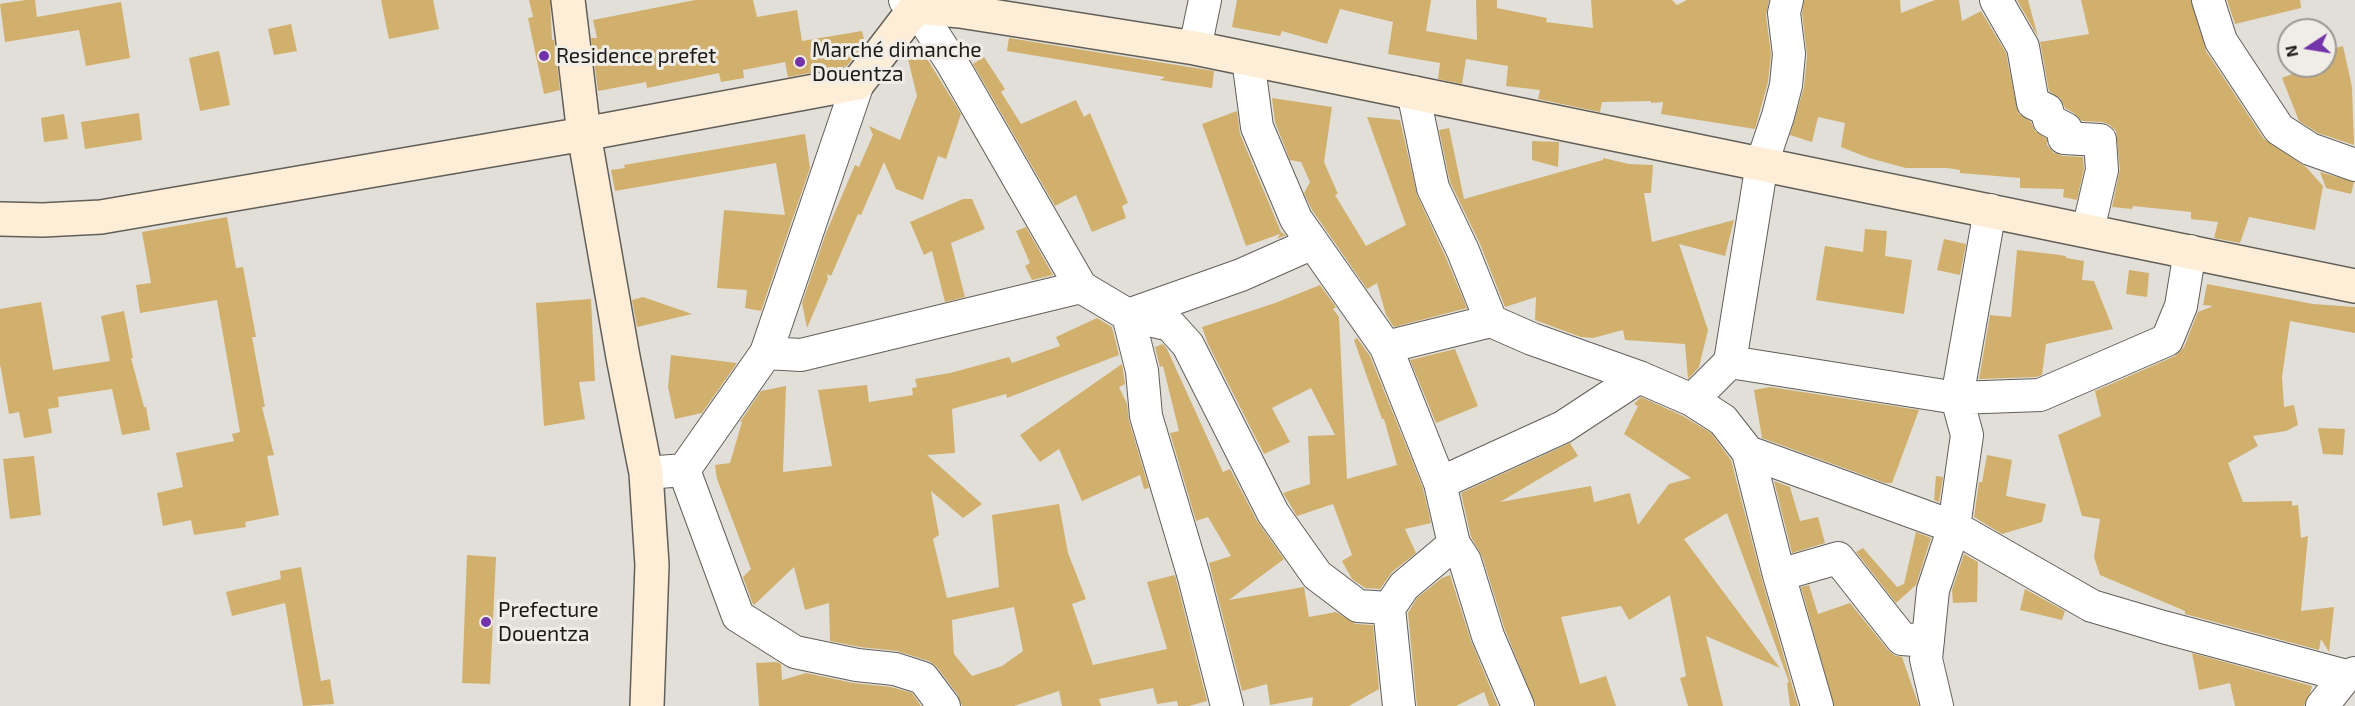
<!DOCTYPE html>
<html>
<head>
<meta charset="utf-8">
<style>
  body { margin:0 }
  #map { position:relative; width:2355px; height:706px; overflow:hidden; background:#e2dfd8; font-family:"Exo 2",sans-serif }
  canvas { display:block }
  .north { position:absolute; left:2277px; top:18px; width:60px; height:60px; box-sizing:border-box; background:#f0ece6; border:2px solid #9b9894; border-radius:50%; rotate:258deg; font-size:16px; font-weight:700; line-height:24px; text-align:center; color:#1c1b19 }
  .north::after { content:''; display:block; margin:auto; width:21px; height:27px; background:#7334a9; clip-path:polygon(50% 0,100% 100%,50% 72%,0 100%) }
</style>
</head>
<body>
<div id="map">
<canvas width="2355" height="706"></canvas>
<div class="north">N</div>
</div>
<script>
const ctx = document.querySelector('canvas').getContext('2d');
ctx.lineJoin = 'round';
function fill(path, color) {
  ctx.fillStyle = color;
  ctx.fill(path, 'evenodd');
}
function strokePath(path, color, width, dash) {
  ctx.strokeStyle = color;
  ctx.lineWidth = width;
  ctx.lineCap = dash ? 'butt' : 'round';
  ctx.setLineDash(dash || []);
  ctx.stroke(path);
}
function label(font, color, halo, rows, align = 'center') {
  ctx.font = font + ' "Exo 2",sans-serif';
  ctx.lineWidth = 6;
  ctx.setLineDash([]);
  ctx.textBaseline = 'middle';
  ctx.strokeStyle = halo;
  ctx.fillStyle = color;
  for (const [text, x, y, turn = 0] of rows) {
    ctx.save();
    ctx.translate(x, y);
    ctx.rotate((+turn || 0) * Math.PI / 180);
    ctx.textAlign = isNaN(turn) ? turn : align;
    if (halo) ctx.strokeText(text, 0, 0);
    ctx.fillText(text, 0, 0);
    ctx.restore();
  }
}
const building = new Path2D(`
  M26 0H35L37 17 121 2 130 58 86 66 79 30 5 42 0 4Z
  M381 0H433L439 29 389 39Z
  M529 0H550L552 40H554L560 90 544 94 528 18 533 17Z
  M695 0H753L757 17 797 10 802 41 862 31 865 43 847 66 788 77 785 62 743 70 744 78 721 82 719 73 647 88 646 82 598 91 591 38H597L593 20Z
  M1237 0H1431L1426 31 1477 40 1476 0H1497V8L1547 18 1546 22 1593 28 1591 0H1672L1677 5 1687 0H1769L1766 15 1771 54 1768 82 1755 129 1661 114 1663 102 1651 103V101L1602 102 1600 112 1538 99 1540 90 1506 86 1508 66 1466 59 1462 84 1438 79 1440 63 1388 54 1393 22 1340 9 1327 44 1282 31 1280 36 1232 27Z
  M1804 0H1900L1901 13 1935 0H1959L1962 21 1981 11 2006 53 2018 113 2031 122 2035 131 2047 139V145L2054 153 2063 156 2083 157 2084 169 2077 200 2063 197 2064 189 2020 188V178L1960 173V170L1947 168H1906L1869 158 1841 147 1845 123 1818 117 1812 142 1790 135 1804 87 1807 55 1802 14Z
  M2017 0H2028L2038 37Z
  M2081 0H2191L2206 51 2264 139 2306 167 2323 186 2315 230 2249 217 2240 243 2214 238 2218 222 2191 219V212L2133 206 2132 209 2112 207 2120 169 2116 131 2110 125 2102 122 2082 121 2074 113 2065 108 2061 99 2049 91 2040 42 2089 34Z
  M2227 0H2300L2301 8 2235 24Z
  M291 24 297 51 274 55 268 29Z
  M1009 38 1214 71 1212 88 1160 80 1165 77 1007 51Z
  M918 44 961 114 946 159 938 156 923 200 896 189 884 162 861 215 858 214 831 276 827 274 828 279 807 328 802 303 826 233 855 165 859 167 873 135 869 126 900 140 917 96 906 51 910 46Z
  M2343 46 2352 87 2354 145 2318 133 2299 121 2282 78 2297 72 2296 66H2325V51Z
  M219 51 230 105 200 111 189 58Z
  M984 57 1005 89 1001 92 1021 124 1076 100 1084 117 1090 113 1128 203 1122 206 1126 218 1092 232 1076 195 1055 206 973 64Z
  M1272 98 1332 107 1324 162 1338 194 1335 195 1366 246 1406 225 1367 117 1400 120 1417 195 1446 258 1467 308 1394 327 1386 315 1377 283 1367 289 1312 210 1304 193 1310 182 1301 162 1290 160 1275 122Z
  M1237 111 1240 134 1281 232 1286 235 1277 239 1280 234 1246 246 1202 124Z
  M139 113 142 140 85 149 81 122Z
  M64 114 68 139 44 142 41 118Z
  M1449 128 1464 199 1603 160V158L1629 164 1653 165 1651 193H1644L1652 242 1734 220 1725 256 1679 244 1708 330 1699 367 1688 379 1685 344 1625 340 1623 330 1593 338 1581 337 1535 320 1536 297 1505 307 1480 244 1450 182 1439 130Z
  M805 134 810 168 761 311 745 308 747 290 717 288 724 210 785 215 776 163 615 191 611 170 625 168 624 165Z
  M1532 141 1559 142 1558 167 1532 160Z
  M2320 172 2354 182 2351 194 2326 188Z
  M963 199H972L985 229 951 243 965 297 945 302 932 251 924 255 910 222Z
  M227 217 236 268 243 267 256 337H252L265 407H262L274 455 267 456 279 515 245 522 246 527 194 535 191 520 163 526 157 493 183 487 176 453 234 441 232 434 240 432 217 300 140 313 136 285 151 283 142 232Z
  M1026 227 1053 275 1032 280 1025 266 1030 263 1016 231Z
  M1865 229 1887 231 1885 256 1912 260 1904 314 1816 300 1825 246 1863 252Z
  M1944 239 1966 244 1960 275 1937 270Z
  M2017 250 2052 254 2066 256V258L2084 261 2082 280 2094 281 2113 329 2046 344 2042 375 2036 377 1979 379 1990 315 2011 317Z
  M2129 270 2149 273 2147 297 2126 294Z
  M2207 284 2313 304 2355 307V333L2290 321 2282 377 2284 407 2294 405 2298 425 2286 431 2253 436 2258 446 2228 463 2243 502 2292 501V506L2298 505 2301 538 2308 536 2301 611 2334 607 2329 652 2321 639 2319 650 2185 614V611L2100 575 2094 557 2100 519 2082 516 2058 435 2101 416 2095 391 2175 356 2184 347 2198 312 2213 306 2203 305Z
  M1320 285 1336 307 1333 309 1339 317 1347 479 1397 465 1384 419H1382L1354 340 1357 338 1370 356 1423 488 1431 523 1405 529 1416 553 1392 572 1380 589 1365 588 1352 579 1342 561 1352 555 1333 504 1297 516 1283 493 1310 484 1308 436 1335 435 1311 388 1272 408 1290 442 1264 454 1208 344 1202 327 1275 303Z
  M643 297 692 314 637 327 632 300Z
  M591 299 595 381 579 382 585 419 544 426 536 303Z
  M41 302 53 370 110 361 101 316 124 311 133 358H131L144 407H146L150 430 122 435 112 389 58 397 59 407 48 409 52 433 24 438 19 412 9 414 0 364V309Z
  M1097 318 1112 327 1119 355 1007 398 1006 394 952 409 955 453 927 455 982 504 963 518 931 491 939 535 933 539 947 598 999 587 992 515 1059 504 1068 553 1086 599 1072 604 1093 665 1167 649 1147 582 1175 575 1207 701 1189 706H1178L1177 701 1157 704 1153 688 1099 699 1101 706H1062L1059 691 1014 706H962L958 695 937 667 929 661 897 651 860 647 830 641 829 603 805 610 794 567 754 605 752 602 743 577 751 569 717 479 715 465 730 463 742 422H740L761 391 786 386 783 472 832 466 818 390 867 385 869 402 913 395 912 388 917 387 915 379 950 373 1009 357 1012 363 1060 346 1056 337ZM1014 607 1023 651 1002 666 972 676 954 654 952 620Z
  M1163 344 1167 349 1223 472 1230 469 1257 521 1284 559 1229 600 1304 587 1309 617 1336 612 1356 624 1373 625 1379 689 1349 706H1312L1313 697 1270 705 1267 684 1242 691 1209 563 1231 556 1208 517 1196 521 1170 433 1179 431 1163 366 1160 367 1155 347Z
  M1455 349 1478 406 1436 423 1410 360Z
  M671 355 737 363 702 413 675 419 668 387Z
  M1122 364 1125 384 1119 387 1127 404 1129 421 1149 488 1144 489 1140 475 1082 501 1059 449 1040 462 1020 435Z
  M1770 387 1919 410 1892 483H1885L1762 438 1754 390Z
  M1641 397 1683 416 1711 433 1731 460 1762 580 1798 706H1790L1787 683 1789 682 1727 513 1684 539 1780 668 1706 636 1723 706H1688L1680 678 1686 676 1670 595 1629 620 1621 606 1561 617 1580 684 1606 676 1616 706H1536L1505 630 1482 556 1471 537 1461 493 1570 443 1578 456 1500 502 1591 486 1594 502 1630 493 1638 525 1669 484 1691 478 1624 434 1638 406 1634 404Z
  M2318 428 2345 429 2343 455 2323 454Z
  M1987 455 2012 460 2006 496 2046 504 2042 522 2002 534 1974 517 1979 482H1982Z
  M34 456 41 515 10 519 3 459Z
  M1936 476 1943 477 1939 502 1934 500Z
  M1774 481 1790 487 1800 521 1818 517 1825 543 1792 553Z
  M1916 532 1931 538 1916 585 1896 603 1856 552 1863 548 1897 587 1904 584Z
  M1964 554 1978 562 1977 602 1953 603 1952 590Z
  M467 555 496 557 490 684 462 683Z
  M301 567 321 681 330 679 334 704 303 706 285 603 232 616 226 592 281 579 280 571Z
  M1450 575 1471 641 1498 706H1489L1484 692 1456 706H1417L1408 613 1417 598 1442 578Z
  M1809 585 1818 614 1850 603 1888 650 1894 655 1902 657 1919 706H1834L1801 587Z
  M2025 589 2065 611 2062 620 2020 610Z
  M2192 653 2312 686 2311 691 2304 706H2235L2230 683 2199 690Z
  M777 662 781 664 782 680 806 673 853 683 891 687 912 693 921 706H759L756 663Z`);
const street = new Path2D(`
  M905 0 916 7 952 63 1081 287 1128 315 1142 371 1146 416 1194 577 1227 706
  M1996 0 2023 47 2033 103 2047 110 2049 120 2066 129 2064 138 2100 140 2102 170 2088 230
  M2208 0 2221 41 2279 129 2310 149 2355 165
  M1195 48 1205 0
  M1248 59 1257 127 1296 219 1386 347 1440 483 1454 544 1465 561 1488 636 1518 706
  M1413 92 1433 188 1463 251 1491 321
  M1313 243 1241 275 1128 315 1170 325 1188 345 1273 513 1317 575 1358 606 1389 608
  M1386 347 1491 321 1532 339 1639 377 1692 400 1723 420 1748 452 1779 575 1817 706
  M766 353 801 355 1081 287
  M1730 362 1762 163 1778 116 1786 85 1789 54 1784 13 1787 0
  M1692 400 1730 362 1957 398 2040 395 2167 340 2181 306 2190 251
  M1748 452 1954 527 2092 606 2163 627 2346 676
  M684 470 738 616 795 652 857 665 895 669 923 678 944 706
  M646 473 684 470 766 353 858 83
  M1440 483 1563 427 1639 377
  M1779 575 1838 558 1902 639 1928 641
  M1399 706 1389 608 1404 586 1454 544
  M1937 706 1926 659 1933 590 1954 527 1967 435 1957 398 1990 210
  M2322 706 2346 676 2355 673`);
const secondary = new Path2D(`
  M568 0 584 134 623 357 646 473 652 565 647 706
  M0 219 43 220 101 217 584 134 858 83 916 7 960 11 1195 48 2355 286`);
const markers = [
  [544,56,6,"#7334a9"],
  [800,62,6,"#7334a9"],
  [486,622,6,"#7334a9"]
];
const poiNames = [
  ["Marché dimanche",812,50],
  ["Douentza",812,74],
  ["Residence prefet",556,56],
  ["Prefecture",498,610],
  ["Douentza",498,634]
];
fill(building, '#d1b06e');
strokePath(street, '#625f59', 34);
strokePath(secondary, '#625f59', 36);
strokePath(street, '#fff', 32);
strokePath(secondary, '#ffeed7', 33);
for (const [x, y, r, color] of markers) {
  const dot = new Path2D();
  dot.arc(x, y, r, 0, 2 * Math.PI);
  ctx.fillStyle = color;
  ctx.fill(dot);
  strokePath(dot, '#f0ece6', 2);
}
label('21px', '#1c1b19', '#f0ece6', poiNames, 'left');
</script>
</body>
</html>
